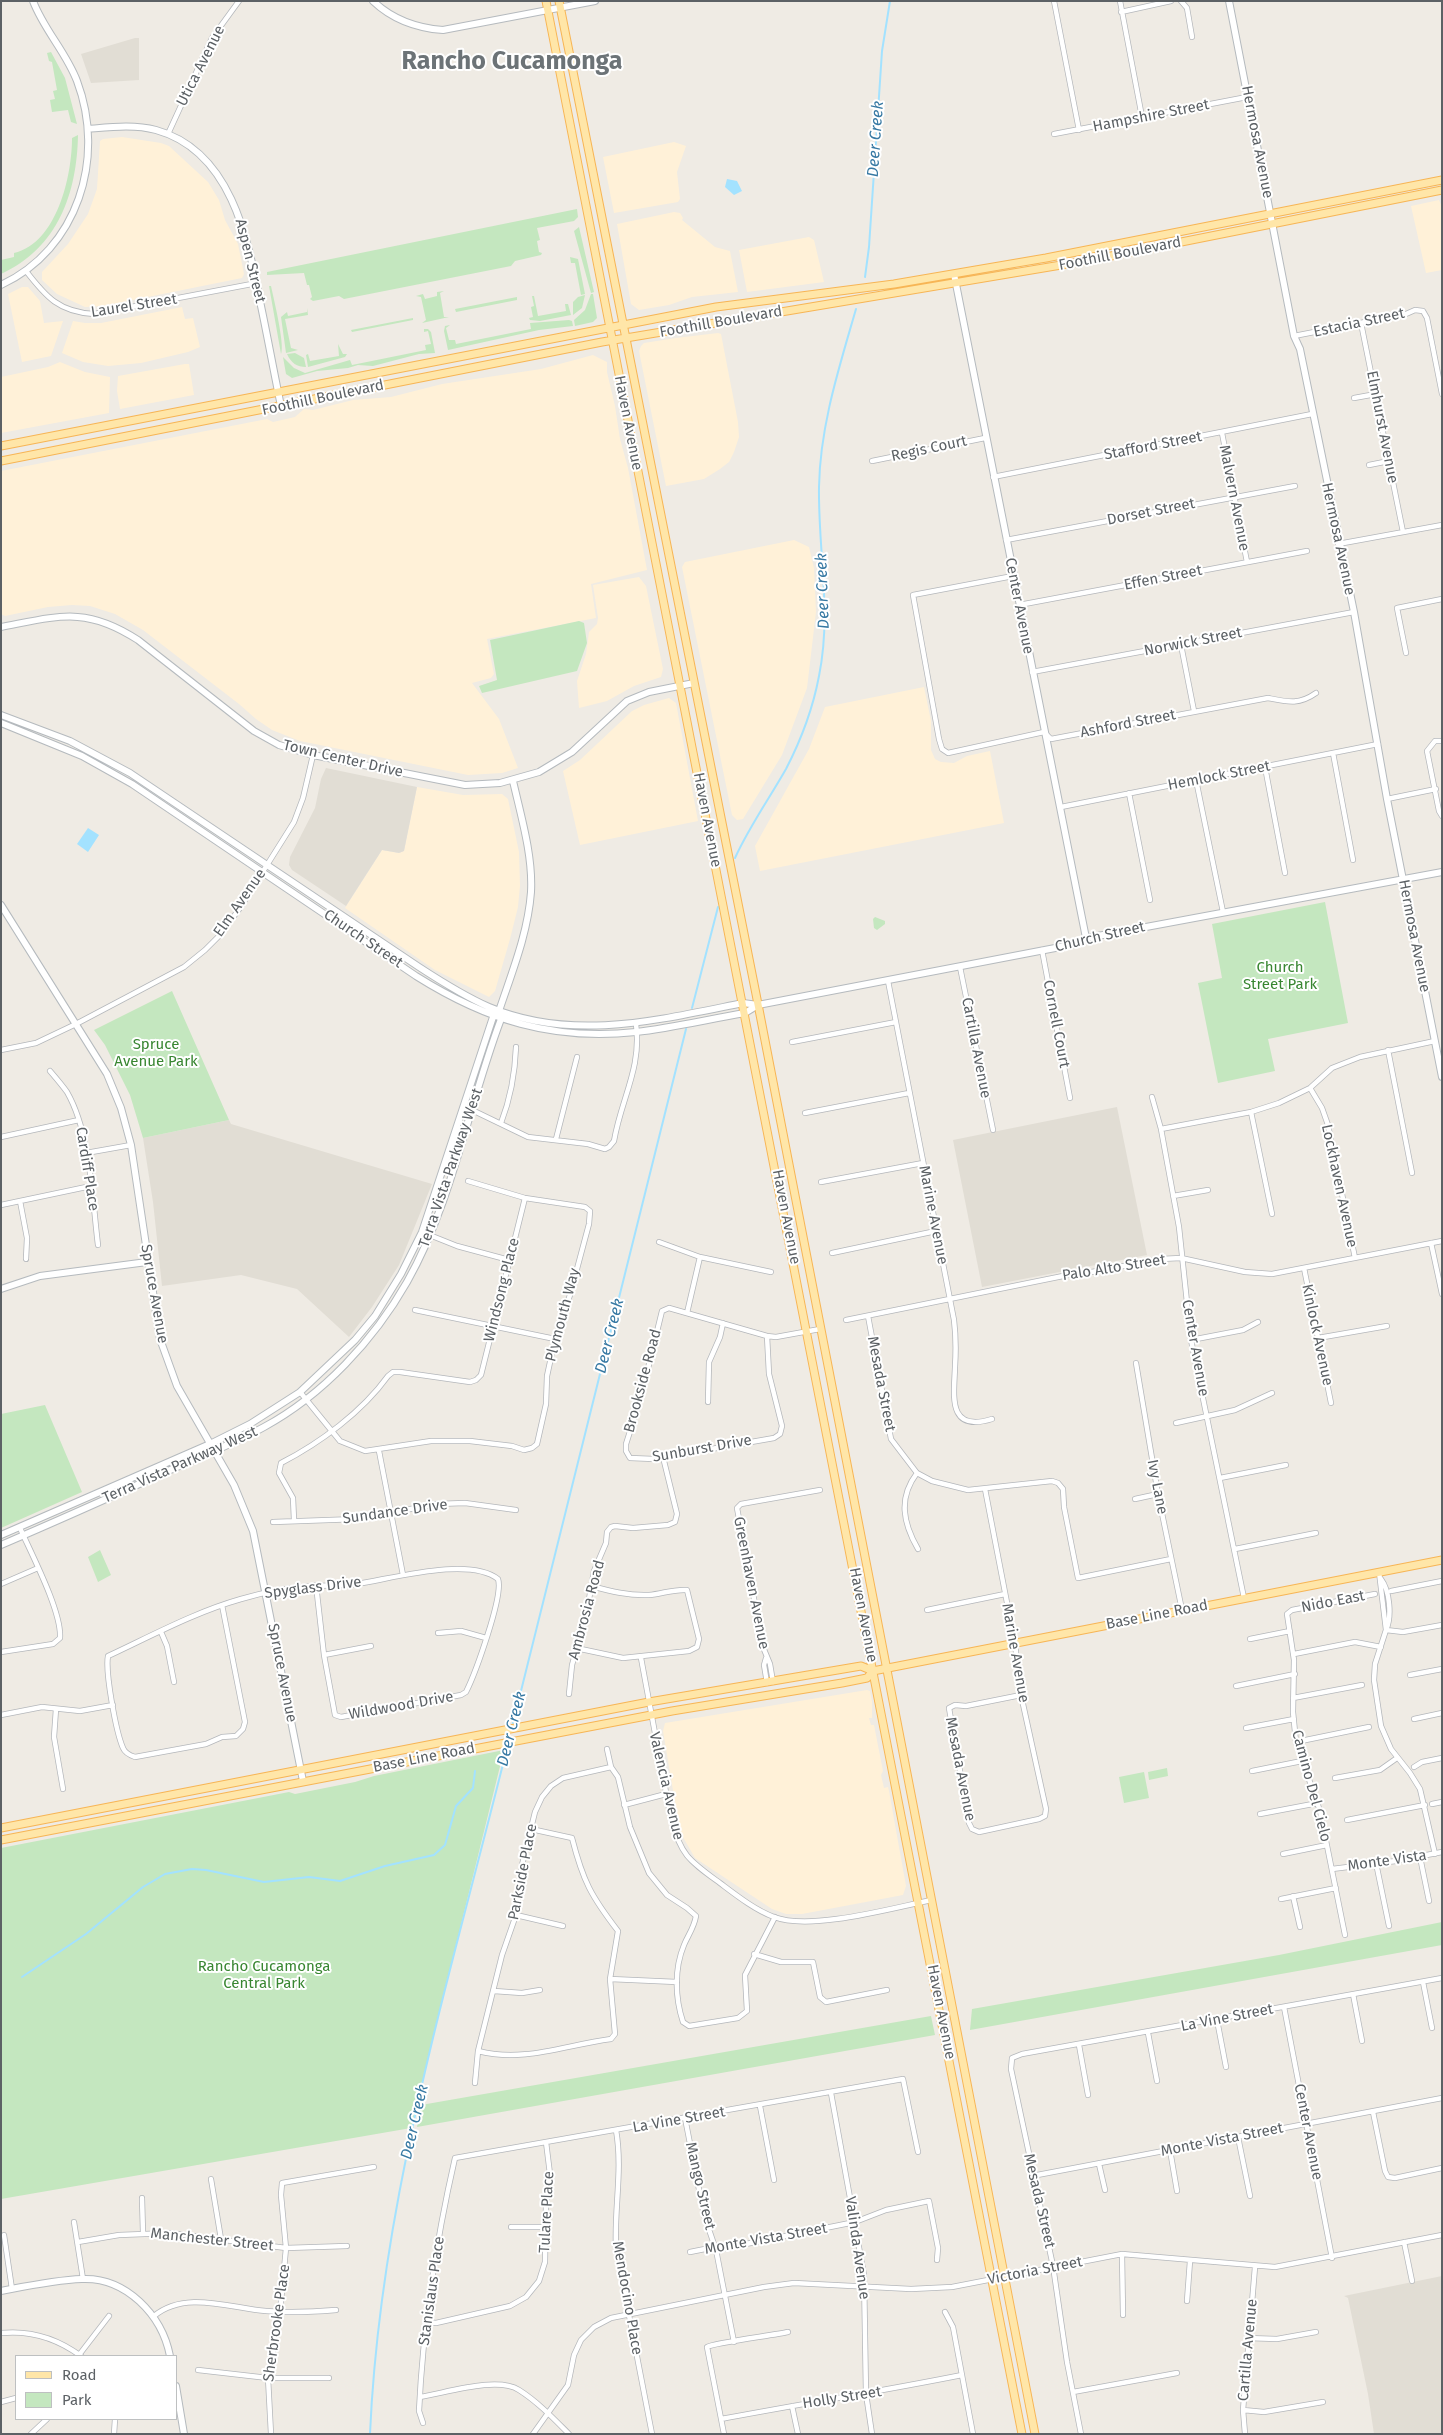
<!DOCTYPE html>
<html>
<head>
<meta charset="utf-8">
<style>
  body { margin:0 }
  #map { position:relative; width:1443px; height:2435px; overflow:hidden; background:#efebe4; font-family:"Fira Sans",sans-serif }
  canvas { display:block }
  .frame { position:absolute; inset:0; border:2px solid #5c6165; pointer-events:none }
  .legend { position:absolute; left:15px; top:2355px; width:162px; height:65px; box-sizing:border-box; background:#fff; border:1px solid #bec0c1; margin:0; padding:6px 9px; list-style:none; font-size:15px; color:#5c6165 }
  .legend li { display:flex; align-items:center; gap:10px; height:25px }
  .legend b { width:25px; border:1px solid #bec0c1 }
</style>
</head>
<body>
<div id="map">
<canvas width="1443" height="2435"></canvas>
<div class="frame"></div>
<ul class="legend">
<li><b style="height:6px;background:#ffe6a8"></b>Road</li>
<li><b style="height:14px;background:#c4e7bf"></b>Park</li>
</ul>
</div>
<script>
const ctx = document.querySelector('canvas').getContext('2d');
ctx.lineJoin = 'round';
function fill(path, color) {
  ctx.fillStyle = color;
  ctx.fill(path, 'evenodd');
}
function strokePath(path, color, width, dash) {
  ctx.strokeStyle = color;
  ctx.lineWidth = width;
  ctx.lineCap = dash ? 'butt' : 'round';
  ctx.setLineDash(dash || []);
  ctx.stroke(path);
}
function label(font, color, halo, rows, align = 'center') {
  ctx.font = font + ' "Fira Sans",sans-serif';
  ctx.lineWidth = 4;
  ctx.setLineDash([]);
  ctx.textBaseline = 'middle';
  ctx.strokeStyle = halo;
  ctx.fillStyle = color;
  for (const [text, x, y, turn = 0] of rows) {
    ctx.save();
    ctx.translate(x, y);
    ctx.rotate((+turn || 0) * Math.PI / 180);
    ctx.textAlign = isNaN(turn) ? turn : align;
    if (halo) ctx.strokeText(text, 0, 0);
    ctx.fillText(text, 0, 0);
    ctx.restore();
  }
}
const commercial = new Path2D(`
  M122 137 161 143 169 146 208 182 219 200 225 220 238 244 244 274 242 278 103 306 85 307 57 294 42 280V272L68 244 88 214 97 189 100 141 103 139Z
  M674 142 686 146 677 172 680 199 678 202 614 213 603 157Z
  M1439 200 1442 207V270L1426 273 1411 206Z
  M674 212 680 213 683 218 682 220 715 247 730 251 738 292 692 297 669 305 639 310 631 304 617 224Z
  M809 237 814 240 824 282 747 292 739 250Z
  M22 287H28L40 301 44 323 63 321 51 356 22 362 8 294Z
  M182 307 185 319 193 318 200 347 188 352 141 363 108 366 83 362 62 353 73 321 85 323H101Z
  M718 333 721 334 738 422 739 437 734 452 729 462 720 469 704 479 666 486 639 351 641 346 644 343 676 338Z
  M593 355 607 362V372L615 406 620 439 628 468 647 570 591 584 596 618 487 639 494 674 491 678 472 683 499 719 518 768 502 773 468 775 300 741 272 730 256 719 239 704 143 630 115 614 90 606 72 605 48 607 5 616 1 614V471L267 419 273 422 295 417 304 409 313 410 353 400 391 397 442 384 541 369Z
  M60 362 85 372 110 377 109 413 1 433V377L48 367Z
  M185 364H189L194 395 120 409 117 391 118 376Z
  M794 540 809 547 814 568 816 612 807 688 782 755 743 819 737 820 732 815 682 567 685 562Z
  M639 577 646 586 663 669 661 677 634 686 607 701 579 708 577 681 586 654 589 632 597 624 598 618 593 585Z
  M924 687 931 721V750L935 759 941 762 954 763 967 756 990 751 1004 823 760 871 755 846 809 749 825 707Z
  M669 698 676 703 698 821 580 845 563 771 580 760 632 711 644 705Z
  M417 787 463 795 502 794 508 799 519 852 520 886 518 907 510 939 495 991 489 997 435 970 345 908 382 850 399 853 404 851Z
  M867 1690 870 1691 872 1702V1718H869L871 1725H874L883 1771 881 1775 884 1788 888 1787 889 1791 906 1886 903 1895 802 1914H786L772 1909 695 1858 680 1832 663 1731 665 1723Z`);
const education = new Path2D(`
  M135 38H139V80L91 83 81 54Z
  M326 768 417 787 404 851 399 853 382 850 346 906 292 870 289 865 290 857 315 808 321 779Z
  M1117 1107 1147 1255 982 1287 953 1140Z
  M229 1120 231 1124 432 1184 399 1265 372 1307 349 1337 297 1289 241 1275 162 1286 153 1202 143 1138Z
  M1442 2276V2434H1374L1368 2394 1348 2298 1344 2296Z`);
const green = new Path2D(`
  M51 52 65 78 77 124 71 122 68 110 52 112 50 100 55 99 53 91 57 90 52 62 49 61 47 53Z
  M78 135C77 193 58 248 1 274V260L14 257V253C57 243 72 176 72 138Z
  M577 209 578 217 574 221 537 228 540 240 537 241 539 252 542 253 541 255 515 261 511 266 344 299 339 296 313 301 310 299 312 297 309 285H307L304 273 267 275V272Z
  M579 227 594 292 591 293 574 231Z
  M570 257 578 259 585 294 581 295 575 263H571Z
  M269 286H271C274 300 285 345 281 354Z
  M444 291 440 293 444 317H449L422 323 426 320 421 297 416 296 423 294 425 299 437 296V292Z
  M591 294H593L597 318 593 322 575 326 574 320 585 310Z
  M585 295 582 308 573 315V302L578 297Z
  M532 296H534L538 316 566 311 565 304H568L571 315 540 321 530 320 529 318 533 317 531 307 534 306Z
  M517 297V300L456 312 455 309Z
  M307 308 308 315 285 319 291 348 298 350 286 353 281 317 287 312 288 316 307 312Z
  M413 318V320L352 332 351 330Z
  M569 320 572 321 573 326 539 330 448 350 444 331 445 326 450 325 446 328 449 340H455L456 344 531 329 530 323Z
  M424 329H428L431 332 435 353 419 354 373 366 358 365 348 368 317 371 292 378 286 374 283 357 294 368 305 373 350 360 352 365 426 350 425 345 431 344 428 331 424 332Z
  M338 344 343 354H347L345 357 308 367 306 355 308 354 310 361 339 356Z
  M295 353 304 358 306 367C297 367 291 363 287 354Z
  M579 621 584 623 587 643 577 671 482 693 479 686 497 680 490 640Z
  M1325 902 1348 1023 1268 1039 1275 1071 1218 1083 1198 983 1222 978 1212 924Z
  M875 917 885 921V924L877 930 874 928 873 919Z
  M172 991 229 1120 143 1138 130 1095 105 1045 94 1030Z
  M45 1405 82 1492 1 1528V1414Z
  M100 1550 111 1575 98 1582 88 1557Z
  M504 1750 411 2128 1 2199V1848L289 1792 295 1794 355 1782 374 1776Z
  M1167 1768 1168 1776 1149 1780 1148 1772Z
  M1144 1772 1149 1798 1124 1803 1119 1777Z
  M1442 1922V1945L970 2030 972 2009 1279 1955Z
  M931 2016 935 2035 417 2127 421 2105Z`);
const water = new Path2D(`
  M727 179 737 181 742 191 734 195 725 187Z
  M88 828 99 835 88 852 77 844Z`);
const stream = new Path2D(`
  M865 277 869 247 882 51 890 1
  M735 858C749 827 769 799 786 769 801 740 813 708 819 676 832 613 818 551 819 487 820 426 839 368 856 309
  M692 1008 718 907
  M512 1727 686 1029
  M22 1977 86 1934 143 1887 165 1874 192 1869 206 1870 264 1882 309 1877 340 1881 385 1866 434 1855 445 1845 456 1806 473 1788 475 1771
  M370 2434C380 2198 452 1971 508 1744`);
const street = new Path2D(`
  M1054 1 1079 130
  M1120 1 1142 117
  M1181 1 1187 8 1192 37
  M1121 12 1171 1
  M168 134 212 38 239 1
  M1054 134 1247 97
  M26 271C46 297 59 312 94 314L257 283
  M1361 323 1403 532
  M1294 336 1406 314 1415 310 1423 311 1427 318 1442 394
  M1354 398 1376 394
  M1222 433 1247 562
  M872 461 985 438
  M1369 465 1389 461
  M993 477 1312 414
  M1006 540 1295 486
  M1338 544 1442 525
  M1013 576 913 595 939 739 942 749 948 753 1044 732 1051 739 1268 698C1288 702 1299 705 1316 693
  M1019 605 1307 551
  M1181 645 1194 711
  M1406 653 1397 608 1442 599
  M1032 672 1354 612
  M1442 741H1435L1427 751 1439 811 1442 816
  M1333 753 1353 860
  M1265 767 1285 873
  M1196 780 1223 912
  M1129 793 1150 900
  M1387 799 1436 789
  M1061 807 1378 744
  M1042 950 1070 1098
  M960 967 993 1130
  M888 981 954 1320C956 1336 956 1351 955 1367 954 1396 947 1433 992 1419
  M792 1042 896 1022
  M1 1050 36 1043 76 1024 184 967 205 950 220 935 240 908 294 822 303 798 313 755
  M1388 1050 1412 1173
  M50 1071C56 1078 62 1085 67 1092 91 1134 92 1198 98 1245
  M1310 1088 1322 1108 1328 1125 1355 1258
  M1152 1097 1161 1129 1179 1227 1191 1340 1244 1598
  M472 1110 528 1137 588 1144 605 1149 609 1147 614 1141C621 1099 642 1068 636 1024
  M1251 1112 1272 1214
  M805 1113 909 1093
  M501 1123C511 1097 515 1074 516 1047
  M1161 1129 1251 1112 1279 1103 1310 1088 1332 1068 1360 1057 1435 1041
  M1 1137 79 1120
  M556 1139 577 1057
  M86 1153 131 1145
  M821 1182 923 1163
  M1173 1196 1208 1190
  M20 1201 27 1238 26 1259
  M1 1205 91 1186
  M422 1232 457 1246 509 1260
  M659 1242 700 1257 771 1272
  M1431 1243 1442 1294
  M832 1253 936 1231
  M1304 1268 1331 1403
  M415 1310 555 1339
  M687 1313 700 1257
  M868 1316 891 1439 917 1473 932 1481 968 1490 1052 1481 1058 1483 1063 1489 1064 1507 1078 1578 1171 1559
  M846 1320 1068 1275 1081 1274 1161 1259 1181 1258 1245 1272 1272 1274 1442 1241
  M767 1336 769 1374 782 1426 780 1434 774 1438 654 1459 630 1458 626 1451V1444L641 1397 662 1311 669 1308 767 1336 776 1337 820 1329
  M1318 1338 1387 1326
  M1191 1340 1243 1330 1258 1322
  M1136 1363 1158 1494 1182 1610
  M300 1392 340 1441 365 1451 431 1441H470L512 1446 524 1450 532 1448 537 1444 546 1404 547 1376 555 1339 570 1295 589 1224 590 1211 585 1207 525 1198 468 1181
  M708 1402 709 1362 720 1337 723 1323
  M1176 1423 1235 1410 1272 1393
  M379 1451 403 1575
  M917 1473C898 1498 903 1523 918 1549
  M1220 1478 1286 1465
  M985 1489 1015 1644 1021 1695 1046 1809 1045 1816 1039 1819 979 1832 972 1829 969 1823 949 1708 955 1705 966 1706 1021 1695
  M1135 1499 1158 1494
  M294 1520 293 1498 279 1473 281 1463C320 1443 362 1412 388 1376L393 1372H400L470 1382 476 1380 481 1375 525 1198
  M273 1522 357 1519 437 1504 465 1503 516 1510
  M1235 1549 1316 1533
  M1379 1572 1386 1630 1375 1664 1374 1680 1381 1726 1391 1749 1410 1773 1420 1789 1435 1854
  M1381 1579C1390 1591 1392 1617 1386 1630
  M1 1584 38 1568
  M1391 1591 1442 1581
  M222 1605 245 1722 243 1729 236 1736 222 1737 206 1744 135 1757C129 1755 125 1753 123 1748 116 1732 105 1672 108 1656 151 1636 195 1612 241 1599 265 1592 290 1587 315 1586 329 1585 343 1586 357 1584 391 1579 469 1556 498 1579 504 1595 475 1674 466 1692L461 1695 341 1717 335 1715 324 1655 316 1585
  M927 1610 1005 1594
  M1386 1630 1403 1632 1442 1625
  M161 1632 167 1646 174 1682
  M438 1633 461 1631 486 1638
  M1250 1639 1290 1631
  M576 1648 623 1658 689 1651 697 1647 699 1639 687 1590C673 1589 662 1594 649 1595 629 1596 610 1591 591 1586
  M1 1652 53 1644 60 1638C62 1612 31 1553 20 1528
  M1294 1654 1355 1642 1381 1647
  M324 1655 371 1646
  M641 1658 671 1819C681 1856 690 1861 720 1883 736 1895 755 1910 774 1917 811 1931 892 1908 932 1900
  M766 1658 764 1665 767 1683
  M1410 1675 1442 1669
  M773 1682 770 1664 763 1647 737 1508 741 1504 820 1490
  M1236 1686 1295 1674
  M569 1694 572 1665 586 1616 594 1571 606 1543 607 1532 611 1527 615 1526 633 1528 668 1525 675 1522 677 1514 663 1457
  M1293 1698 1362 1685
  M56 1709 54 1737 63 1789
  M1 1715 42 1707 80 1711 113 1705
  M1414 1719 1442 1713
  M1246 1728 1294 1719
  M1296 1742 1369 1727
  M607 1749 611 1767 618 1777 630 1827 649 1873 667 1895 687 1908 696 1916C694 1928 688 1935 684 1945 674 1969 675 1998 683 2022L689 2026 738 2018 747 2011 745 1975 775 1917
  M1414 1767 1422 1762 1442 1758
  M1252 1771 1302 1761
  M1335 1778 1380 1770 1397 1758
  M1432 1804 1442 1802
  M624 1805 666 1794
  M1260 1814 1318 1803
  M1347 1820 1425 1805
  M1283 1854 1327 1845
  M1420 1857 1429 1901
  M1376 1863 1389 1926
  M1332 1869 1396 1861 1442 1852
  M1293 1896 1300 1927
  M1281 1899 1336 1888
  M516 1915 563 1926
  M1345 1935 1320 1811 1296 1742 1293 1712 1294 1660 1287 1614 1292 1610 1375 1594
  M754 1954 781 1962H813L820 1997 826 2002 887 1990
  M610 1979 677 1982
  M1423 1982 1432 2028
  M494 1991 522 1993 540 1990
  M1353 1994 1362 2041
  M1284 2007 1332 2258
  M1217 2020 1226 2067
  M1148 2033 1157 2081
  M1079 2045 1088 2095
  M478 2051C524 2063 565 2045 611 2039L615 2034 610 1979 618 1931C591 1896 583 1881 572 1838L531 1829
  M475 2083 478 2051 502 1955 516 1915 522 1865 535 1812 542 1797 551 1786 563 1778 611 1767
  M831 2093 864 2275 866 2394 872 2434
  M760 2106 774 2180
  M1373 2112 1385 2171 1388 2177 1395 2178 1442 2168
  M685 2118 704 2215 716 2250 734 2342
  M616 2130C623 2170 614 2208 616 2248L652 2434
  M1238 2137 1250 2196
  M1170 2150 1177 2191
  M1099 2164 1105 2190
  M1032 2176 1442 2098
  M211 2179 221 2239
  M142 2198 143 2233
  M74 2222 83 2279
  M511 2227H545
  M4 2235 12 2289
  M78 2242 119 2235 170 2233 286 2248 347 2246
  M1404 2242 1412 2281
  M690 2252 710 2248 716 2250 855 2222 886 2210 929 2201 938 2248 937 2260
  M1122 2254 1123 2315
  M1187 2301 1190 2261
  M945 2312 953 2327 973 2434
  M154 2316C185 2290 230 2308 266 2311 290 2313 312 2312 336 2310
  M426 2322 436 2323 510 2306 526 2297 539 2281 545 2262 546 2204 550 2174 546 2142
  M1 2333C30 2330 58 2339 81 2356
  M1247 2338 1277 2339 1316 2332
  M79 2355 109 2316
  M198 2370 268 2378H329
  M1073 2392 1177 2373
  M420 2397C446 2393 497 2376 519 2390 538 2402 554 2419 569 2434
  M1 2402 16 2398
  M792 2406 798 2434
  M1243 2410 1264 2412 1323 2402
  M721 2419C801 2404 882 2391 962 2375
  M423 2423 419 2411C423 2327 436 2241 455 2158L903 2079 918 2152
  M31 2434 47 2419
  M114 2434 115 2419
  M271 2434 268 2378 280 2312 286 2248 281 2195 282 2183 374 2167
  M533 2434 568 2385 574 2355 581 2340 594 2327 611 2318 764 2287 794 2283 911 2289 952 2287 1122 2254 1275 2267 1442 2235
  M724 2434 707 2347C713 2343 775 2335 788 2332
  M1081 2434 1067 2362 1053 2266 1011 2069 1012 2058 1022 2054 1442 1978
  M1245 2434 1243 2410 1255 2267`);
const secondary = new Path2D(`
  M373 1C393 20 416 28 443 30L595 1
  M1229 1 1294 336 1300 349 1354 612 1387 799 1442 1077
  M88 129C111 127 134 124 156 130 232 151 248 240 261 306 268 339 274 373 281 406
  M954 274 1086 938
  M1 285C78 249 106 158 77 81 66 52 44 30 33 1
  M1 627C59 616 86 606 138 640L254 731 279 745 313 755 465 785 500 783 539 772 572 752 627 701 649 692 694 683
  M1 715 70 741 130 773 419 967C442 982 464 996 489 1007 572 1042 658 1020 743 1003L758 1005 1076 944 1086 938 1103 935 1442 872
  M1 723 82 756 132 784 416 976C486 1020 552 1041 636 1032 672 1028 709 1019 745 1013L758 1005
  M1 905 107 1074 121 1108 131 1145 160 1339 177 1386 234 1485 253 1531 303 1781
  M1 1289 40 1276 147 1262
  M1 1535 210 1444 250 1424 300 1392 355 1340 375 1316 401 1274 422 1232 494 1014
  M1 1545C57 1521 113 1496 168 1471 200 1457 233 1444 264 1427 323 1395 374 1340 407 1282 453 1201 468 1106 501 1019L499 1011C512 972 528 933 531 892 533 856 521 816 513 781
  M1 2291C27 2286 55 2280 82 2279 126 2277 162 2315 170 2356
  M176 2386 184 2434`);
const primary = new Path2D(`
  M546 1 1022 2434
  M559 1 756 994 1035 2434
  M1 446 716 307 894 284 1046 258 1442 180
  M1 461 602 342 1091 260 1442 190
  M1 1828 649 1702 861 1666 873 1671 888 1668 1442 1560
  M1 1840 672 1711 842 1683 867 1678 873 1671`);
const streetNames = [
  ["Utica Avenue",201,66,-63],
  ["Hampshire Street",1151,116,-11],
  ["Hermosa Avenue",1257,142,79],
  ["Foothill Boulevard",1120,254,-11],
  ["Aspen Street",250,261,76],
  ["Laurel Street",134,306,-9],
  ["Foothill Boulevard",721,322,-10],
  ["Estacia Street",1359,323,-12],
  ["Foothill Boulevard",323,398,-12],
  ["Haven Avenue",628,423,79],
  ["Elmhurst Avenue",1382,427,79],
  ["Stafford Street",1153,446,-11],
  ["Regis Court",929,449,-12],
  ["Malvern Avenue",1234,498,79],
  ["Dorset Street",1151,512,-11],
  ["Hermosa Avenue",1338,539,78],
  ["Effen Street",1163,578,-11],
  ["Center Avenue",1019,606,79],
  ["Norwick Street",1193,642,-11],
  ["Ashford Street",1128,724,-11],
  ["Town Center Drive",343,759,13],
  ["Hemlock Street",1219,776,-11],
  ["Haven Avenue",707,820,79],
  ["Elm Avenue",240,903,-55],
  ["Hermosa Avenue",1414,936,79],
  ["Church Street",1100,937,-13],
  ["Church Street",363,939,34],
  ["Cornell Court",1056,1024,79],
  ["Cartilla Avenue",976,1048,79],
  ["Terra Vista Parkway West",451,1168,-71],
  ["Cardiff Place",87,1169,81],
  ["Lockhaven Avenue",1339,1186,78],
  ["Marine Avenue",933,1215,79],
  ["Haven Avenue",786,1217,79],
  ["Palo Alto Street",1114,1268,-9],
  ["Windsong Place",502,1290,-76],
  ["Spruce Avenue",154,1294,80],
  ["Plymouth Way",563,1315,-75],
  ["Kinlock Avenue",1317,1335,78],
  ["Center Avenue",1195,1348,80],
  ["Brookside Road",643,1381,-75],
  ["Mesada Street",881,1384,79],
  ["Sunburst Drive",702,1449,-10],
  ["Terra Vista Parkway West",180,1465,-24],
  ["Ivy Lane",1157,1487,79],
  ["Sundance Drive",395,1512,-8],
  ["Greenhaven Avenue",751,1583,79],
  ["Spyglass Drive",313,1588,-7],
  ["Nido East",1333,1602,-11],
  ["Ambrosia Road",587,1610,-75],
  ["Haven Avenue",863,1615,79],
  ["Base Line Road",1157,1615,-11],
  ["Marine Avenue",1015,1653,80],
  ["Spruce Avenue",282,1673,79],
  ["Wildwood Drive",401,1706,-10],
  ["Base Line Road",424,1758,-11],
  ["Mesada Avenue",960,1769,79],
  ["Valencia Avenue",666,1786,77],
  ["Camino Del Cielo",1311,1786,75],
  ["Monte Vista",1387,1861,-8],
  ["Parkside Place",523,1872,-79],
  ["Haven Avenue",941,2012,79],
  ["La Vine Street",1227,2018,-11],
  ["La Vine Street",679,2120,-10],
  ["Center Avenue",1308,2132,79],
  ["Monte Vista Street",1222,2140,-11],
  ["Mango Street",700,2186,77],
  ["Mesada Street",1039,2201,77],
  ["Tulare Place",547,2212,-87],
  ["Monte Vista Street",766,2239,-10],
  ["Manchester Street",212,2240,6],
  ["Valinda Avenue",857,2248,82],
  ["Victoria Street",1035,2271,-11],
  ["Stanislaus Place",432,2291,-82],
  ["Mendocino Place",627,2298,80],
  ["Sherbrooke Place",277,2323,-82],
  ["Cartilla Avenue",1248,2350,-85],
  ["Holly Street",842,2398,-9]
];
const parkNames = [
  ["Church",1280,968],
  ["Street Park",1280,985],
  ["Spruce",156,1045],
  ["Avenue Park",156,1062],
  ["Rancho Cucamonga",264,1967],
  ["Central Park",264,1984]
];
const waterNames = [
  ["Deer Creek",876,139,-86],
  ["Deer Creek",823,591,-92],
  ["Deer Creek",610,1336,-76],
  ["Deer Creek",512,1729,-76],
  ["Deer Creek",415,2122,-77]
];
const townNames = [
  ["Rancho Cucamonga",512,62]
];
fill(commercial, '#fff1d8');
fill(education, '#e1ddd4');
fill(green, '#c4e7bf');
fill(water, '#a3e2ff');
strokePath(stream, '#a3e2ff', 2);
strokePath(street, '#b4b7bb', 6);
strokePath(secondary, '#b5babe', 8);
strokePath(primary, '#f7b555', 9);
strokePath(street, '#fff', 4.5);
strokePath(secondary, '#fff', 6);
strokePath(primary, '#ffe6a8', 7);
label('15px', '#5c6165', '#fff', streetNames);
label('15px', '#388631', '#fff', parkNames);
label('italic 16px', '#3779a3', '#fff', waterNames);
label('bold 25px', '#6c7377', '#fff', townNames);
</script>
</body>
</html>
